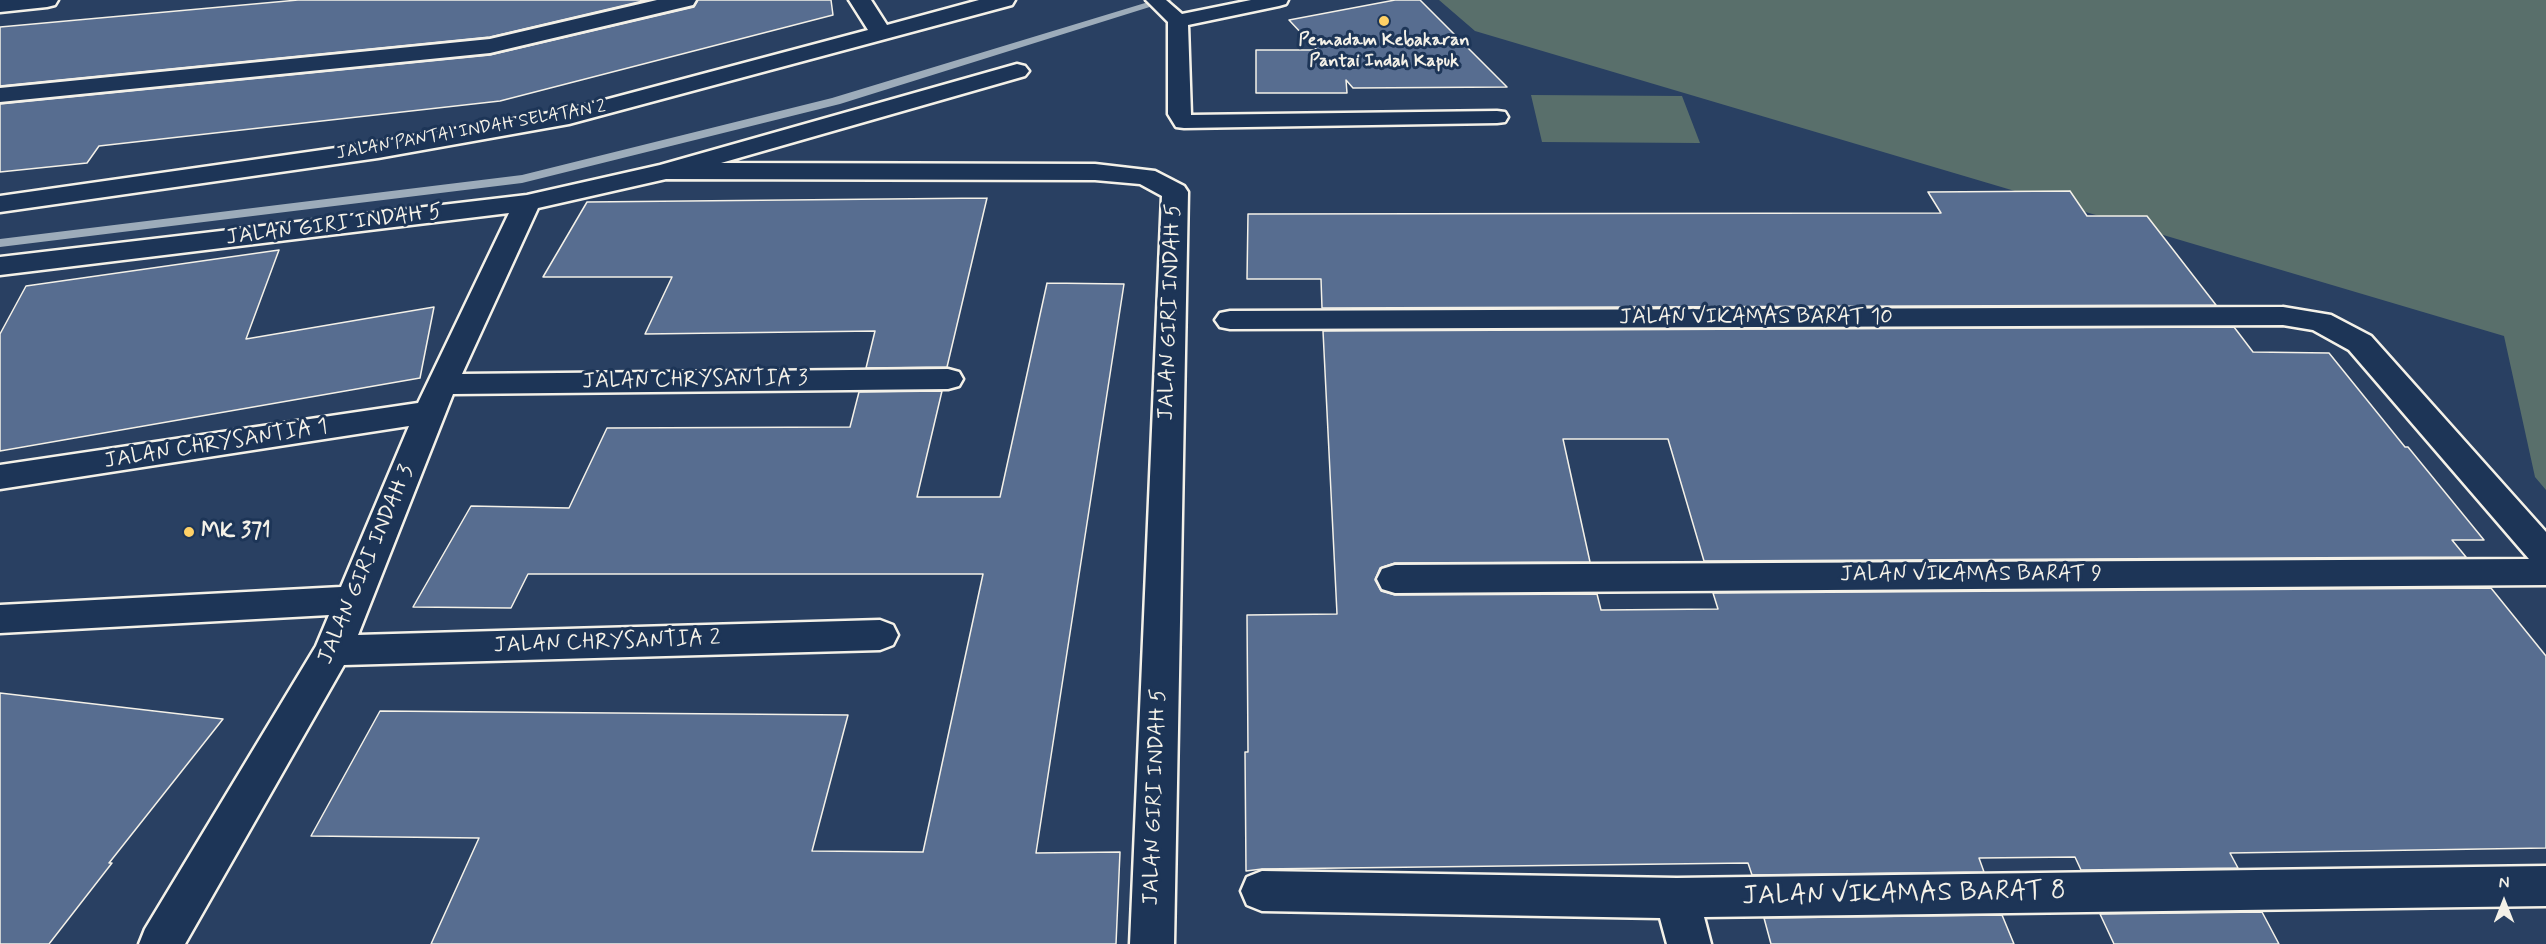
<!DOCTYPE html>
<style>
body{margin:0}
#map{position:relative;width:2546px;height:944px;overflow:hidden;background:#294062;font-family:Mynerve,sans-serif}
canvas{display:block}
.north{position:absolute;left:2474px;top:872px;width:60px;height:60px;-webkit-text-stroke:4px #1d3557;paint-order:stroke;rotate:0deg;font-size:16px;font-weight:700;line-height:24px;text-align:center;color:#f4f1e8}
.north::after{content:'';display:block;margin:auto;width:21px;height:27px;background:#f4f1e8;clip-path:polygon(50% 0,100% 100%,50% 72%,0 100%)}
</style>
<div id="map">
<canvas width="2546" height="944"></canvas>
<div class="north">N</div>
</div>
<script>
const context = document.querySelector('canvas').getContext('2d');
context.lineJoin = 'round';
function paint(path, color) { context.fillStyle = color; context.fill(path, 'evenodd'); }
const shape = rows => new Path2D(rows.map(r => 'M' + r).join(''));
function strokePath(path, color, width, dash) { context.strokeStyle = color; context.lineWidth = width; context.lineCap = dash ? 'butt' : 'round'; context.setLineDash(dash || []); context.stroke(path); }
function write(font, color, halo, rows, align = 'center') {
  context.font = font + ' Mynerve,sans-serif'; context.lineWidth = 6; context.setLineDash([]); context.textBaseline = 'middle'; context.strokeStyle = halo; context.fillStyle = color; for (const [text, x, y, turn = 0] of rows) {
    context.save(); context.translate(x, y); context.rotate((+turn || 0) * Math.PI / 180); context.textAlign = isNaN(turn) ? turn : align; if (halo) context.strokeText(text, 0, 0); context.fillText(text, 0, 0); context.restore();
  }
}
paint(shape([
 [1439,0,2546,0,2546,490,2535,477,2504,336,1475,31],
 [1531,95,1682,96,1700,143,1542,142]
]), '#596f6b');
paint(shape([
 [1155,0,1172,0,840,104,522,183,0,247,0,239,522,175,832,98,1155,0]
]), '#9dacba');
const building = shape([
 [298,0,647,0,490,37,0,86,0,27,298,0],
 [698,0,831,0,833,15,500,101,99,146,87,163,0,172,0,104,490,55,694,7,698,0],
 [1395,0,1420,0,1507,87,1353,88,1346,80,1347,93,1256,93,1256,50,1317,50,1289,20,1395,0],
 [2070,191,2087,216,2147,216,2216,305,1322,308,1321,279,1247,279,1248,214,1941,213,1928,192,2070,191],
 [987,198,947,367,866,368,875,331,645,334,672,277,543,277,587,202,987,198],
 [279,250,246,339,434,307,420,378,0,451,0,334,26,286,279,250],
 [1047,283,1124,284,1036,853,1120,852,1116,944,431,944,479,838,311,836,380,711,848,715,812,851,923,852,983,574,528,574,511,608,413,607,471,506,569,508,607,428,850,427,859,392,942,391,917,497,1000,497,1047,283],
 [2234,327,2253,352,2329,353,2405,447,2408,447,2484,540,2452,540,2466,557,1704,561,1668,439,1563,439,1590,562,1395,563,1380,568,1375,580,1381,591,1395,595,1597,594,1601,610,1718,609,1713,593,2491,588,2546,656,2546,848,2230,853,2238,868,2081,870,2075,857,1979,858,1984,872,1752,875,1748,863,1262,869,1246,871,1245,752,1248,752,1247,615,1337,614,1323,331,2234,327],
 [0,693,223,719,109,863,112,863,49,944,0,944,0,693],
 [2262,912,2279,944,2114,944,2100,914,2262,912],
 [2002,915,2014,944,1771,944,1764,918,2002,915]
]);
paint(building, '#576d90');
strokePath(building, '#f4f1e8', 1.5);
const lane = shape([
 [1146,0,1166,0,1182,14,1251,0,1288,0,1286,4,1279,6,1188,25,1191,115,1497,111,1505,112,1508,117,1505,122,1497,123,1184,128,1176,127,1168,114,1168,22,1146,0]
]);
const street = shape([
 [0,0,58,0,55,5,47,7,0,12,0,0],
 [657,0,696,0,693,5,490,53,0,102,0,88,490,39,657,0],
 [849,0,871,0,887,25,979,0,1015,0,1012,5,569,124,378,158,0,212,0,196,378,142,567,110,868,30,849,0],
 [1017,64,1025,66,1029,71,1025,76,721,163,1095,164,1155,171,1184,186,1188,192,1174,944,1130,944,1162,196,1140,184,1095,180,666,179,538,208,462,374,948,369,959,372,963,379,959,386,948,389,453,394,358,635,880,620,893,625,898,635,893,645,880,650,344,665,185,944,139,944,145,929,316,646,329,615,0,633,0,605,341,587,409,426,0,489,0,465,418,403,509,213,0,275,0,257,527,195,660,165,1017,64],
 [2283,307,2331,315,2371,336,2546,532,2546,585,1395,593,1382,589,1377,579,1382,569,1395,565,2529,559,2349,350,2313,330,2283,325,1230,329,1220,327,1215,320,1220,313,1230,311,2283,307],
 [2546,866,2546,906,1704,917,1711,944,1667,944,1660,918,1262,911,1247,905,1241,891,1247,877,1262,871,1677,878,2546,866]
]);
strokePath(lane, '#f4f1e8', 5);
strokePath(street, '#f4f1e8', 5);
paint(lane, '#1d3557');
paint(street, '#1d3557');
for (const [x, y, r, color] of [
 [1384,21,6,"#ffd166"],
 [189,532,6,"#ffd166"]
]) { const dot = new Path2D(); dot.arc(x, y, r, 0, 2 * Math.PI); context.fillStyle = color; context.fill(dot); strokePath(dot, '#1d3557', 2); }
write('bold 18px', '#f4f1e8', '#1d3557', [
 ["Pemadam Kebakaran",1384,41],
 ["Pantai Indah Kapuk",1384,62]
]);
write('18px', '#f4f1e8', '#1d3557', [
 ["JALAN PANTAI INDAH SELATAN 2",471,131,-10]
]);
write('22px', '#f4f1e8', '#1d3557', [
 ["JALAN GIRI INDAH 5",334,226,-7],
 ["JALAN GIRI INDAH 5",1171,312,-88],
 ["JALAN VIKAMAS BARAT 10",1756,318],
 ["JALAN CHRYSANTIA 3",695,381,-1],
 ["JALAN CHRYSANTIA 1",216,445,-9],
 ["JALAN GIRI INDAH 3",367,565,-67],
 ["JALAN VIKAMAS BARAT 9",1971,575],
 ["JALAN CHRYSANTIA 2",607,643,-2],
 ["JALAN GIRI INDAH 5",1156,797,-88]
]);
write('bold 22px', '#f4f1e8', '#1d3557', [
 ["MK 371",201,532]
], 'left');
write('27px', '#f4f1e8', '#1d3557', [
 ["JALAN VIKAMAS BARAT 8",1904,895,-1]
]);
</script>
